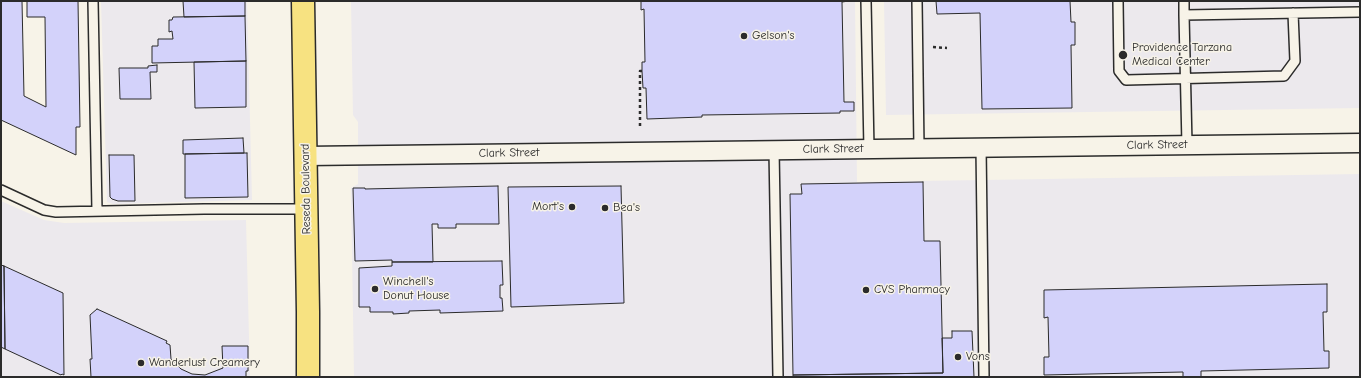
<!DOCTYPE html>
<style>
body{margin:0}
#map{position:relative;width:1361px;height:378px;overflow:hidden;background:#f7f3e8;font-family:"Comic Neue",sans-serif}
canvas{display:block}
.frame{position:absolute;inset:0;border:2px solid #2b2b2b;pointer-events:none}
</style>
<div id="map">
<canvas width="1361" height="378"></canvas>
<div class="frame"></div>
</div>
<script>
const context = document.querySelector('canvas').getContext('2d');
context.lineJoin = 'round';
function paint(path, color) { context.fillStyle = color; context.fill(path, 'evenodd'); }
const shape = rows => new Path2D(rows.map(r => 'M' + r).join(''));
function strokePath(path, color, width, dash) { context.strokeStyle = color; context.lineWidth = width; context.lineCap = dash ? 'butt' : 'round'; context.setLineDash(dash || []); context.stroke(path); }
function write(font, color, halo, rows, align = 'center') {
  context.font = font + ' "Comic Neue",sans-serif'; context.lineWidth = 3; context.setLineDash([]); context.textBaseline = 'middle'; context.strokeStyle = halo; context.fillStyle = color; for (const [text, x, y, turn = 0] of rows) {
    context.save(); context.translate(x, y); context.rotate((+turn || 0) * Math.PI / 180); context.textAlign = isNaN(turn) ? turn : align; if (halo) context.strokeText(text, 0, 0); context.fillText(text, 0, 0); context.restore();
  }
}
paint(shape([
 [101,1,247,1,252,200,113,204,107,202],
 [351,1,855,1,857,182,1360,174,1360,377,354,377,351,188,358,184,358,122,353,115],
 [884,1,1360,1,1360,108,886,115],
 [1,201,44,220,64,223,246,220,250,377,1,377]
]), '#ece9ed');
const building = shape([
 [1,1,22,1,24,96,46,107,45,17,27,17,27,1,78,1,80,127,76,127,76,155,1,120,1,1],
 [183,1,245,1,245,16,184,17,183,1],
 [641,1,849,1,842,2,844,102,854,102,854,111,840,111,840,113,702,115,702,117,647,119,646,88,643,88,642,71,642,62,645,62,644,9,641,10,641,1],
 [936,1,1070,1,1071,22,1075,22,1075,45,1071,45,1072,108,982,109,980,13,937,14,936,1],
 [245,16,246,61,152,63,152,46,158,46,158,39,173,39,172,31,169,32,169,20,172,20,173,17,245,16],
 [246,61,246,107,195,108,194,62,246,61],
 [157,65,157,72,150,72,151,99,120,99,119,68,148,68,148,66,157,65],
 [243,138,244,153,183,154,183,140,243,138],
 [247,153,248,197,185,198,185,154,247,153],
 [109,155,134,155,135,201,118,201,112,199,110,197,109,155],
 [923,182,924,241,940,241,943,373,793,375,790,194,802,194,801,184,923,182],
 [498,186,499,224,456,224,456,228,438,228,438,224,432,224,433,262,392,262,392,260,355,261,353,188,365,188,365,189,498,186],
 [621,186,624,303,511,307,508,187,621,186],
 [502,261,503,285,500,285,500,298,502,298,503,311,440,313,440,310,409,311,409,313,393,314,393,312,370,312,370,307,359,307,359,268,392,266,392,262,502,261],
 [1,265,4,266,5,349,1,347,1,265],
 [4,266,63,293,64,375,62,374,61,375,5,349,4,266],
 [1327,284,1327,312,1323,312,1324,351,1329,351,1329,368,1201,371,1201,377,1183,377,1183,372,1044,375,1044,357,1049,357,1048,317,1044,318,1044,290,1327,284],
 [97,309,167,341,166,343,170,345,171,359,181,369,192,374,205,375,223,368,222,346,248,346,248,371,246,371,246,377,91,377,90,359,92,359,90,315,97,309],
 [952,331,972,331,974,377,793,377,793,375,943,373,942,338,952,338,952,331]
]);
paint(building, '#d3d2fa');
strokePath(building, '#2b2b2b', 1);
const lane = shape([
 [93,1,97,211],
 [866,1,869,149],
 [917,1,919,148],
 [1118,1,1119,71,1126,80,1284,76,1295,61,1293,13],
 [1184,1,1184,15,1360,12],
 [1184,15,1187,145],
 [981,147,984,377],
 [774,150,778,377],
 [1,190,44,210,56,212,204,209,306,209]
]);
const street = shape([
 [306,156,1360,143]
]);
const primary = shape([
 [303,1,308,312,308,377]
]);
strokePath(lane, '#2b2b2b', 12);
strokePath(street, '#2b2b2b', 21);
strokePath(primary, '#2b2b2b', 25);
strokePath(shape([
 [933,47,947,48],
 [640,126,640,71,642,71]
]), '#2b2b2b', 2.5, [3, 3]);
strokePath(lane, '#f7f3e8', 9);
strokePath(street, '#f7f3e8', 18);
strokePath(primary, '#f7e281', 22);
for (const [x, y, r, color] of [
 [744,36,4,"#2b2b2b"],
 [1123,55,5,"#2b2b2b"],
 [572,207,4,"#2b2b2b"],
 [605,208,4,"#2b2b2b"],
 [375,289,4,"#2b2b2b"],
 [866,290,4,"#2b2b2b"],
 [958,357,4,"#2b2b2b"],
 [141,363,4,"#2b2b2b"]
]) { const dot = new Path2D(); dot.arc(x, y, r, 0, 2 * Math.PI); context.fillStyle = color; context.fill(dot); strokePath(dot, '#f7f3e8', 1.5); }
write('12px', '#2b2b2b', '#f7f3e8', [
 ["Gelson's",752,36],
 ["Providence Tarzana",1132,48],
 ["Medical Center",1132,62],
 ["Mort's",564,207,"right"],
 ["Bea's",613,208],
 ["Winchell's",383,282],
 ["Donut House",383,296],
 ["CVS Pharmacy",874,290],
 ["Vons",966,357],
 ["Wanderlust Creamery",149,363]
], 'left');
write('12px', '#2b2b2b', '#f7f3e8', [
 ["Clark Street",1157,145,-1],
 ["Clark Street",833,149,-1],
 ["Clark Street",509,153,-1],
 ["Reseda Boulevard",306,189,-91]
]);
</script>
